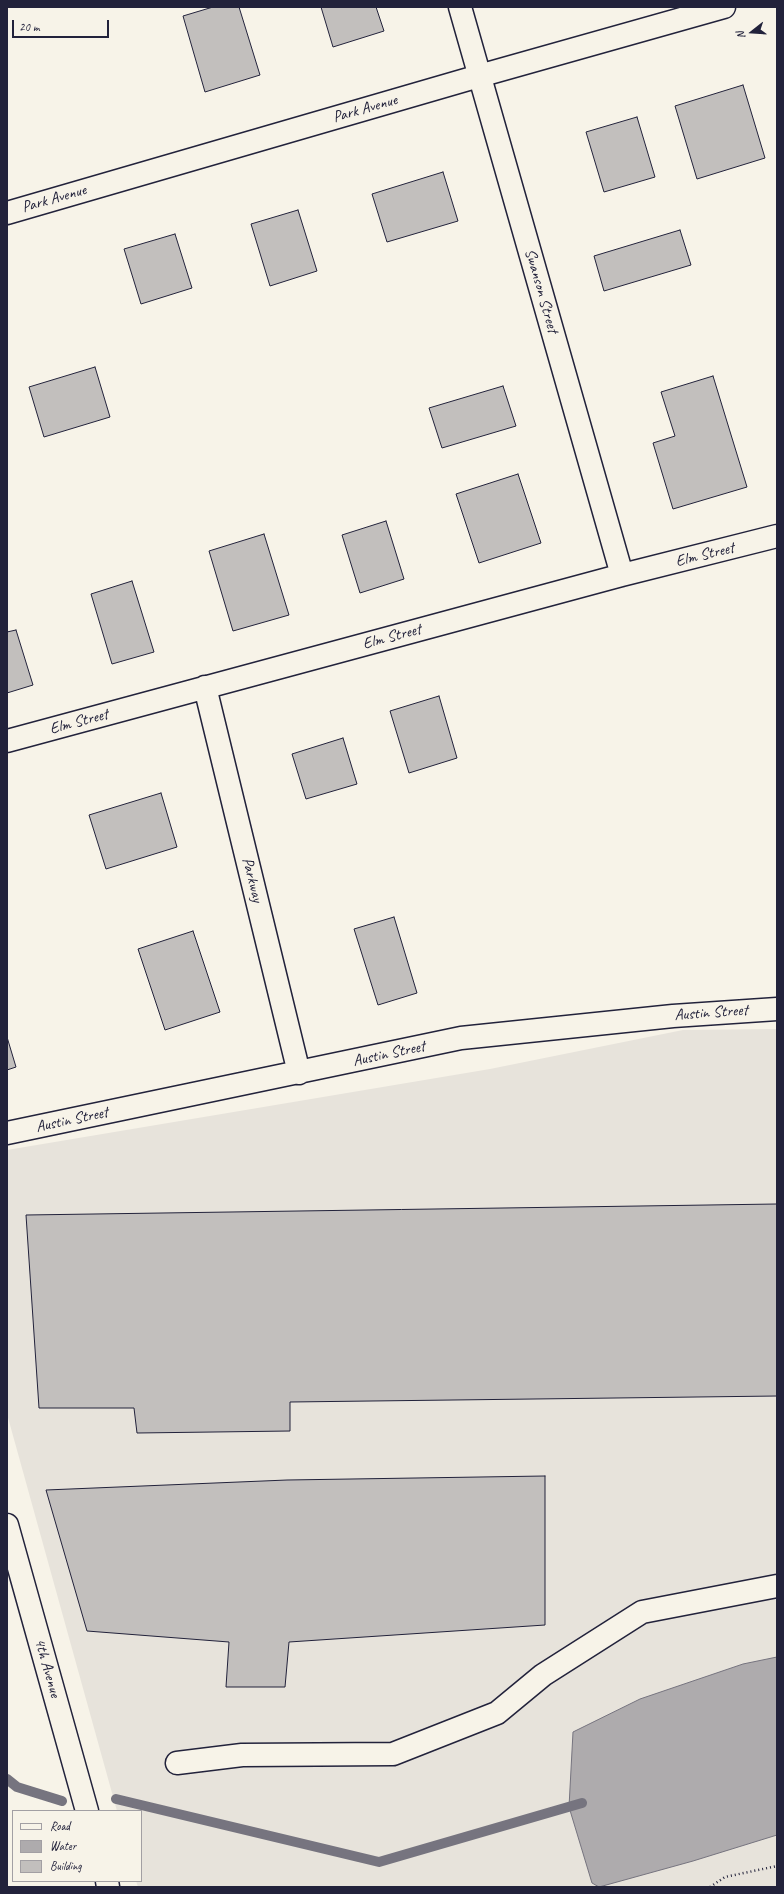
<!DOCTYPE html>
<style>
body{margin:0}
#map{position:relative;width:784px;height:1894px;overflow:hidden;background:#f7f3e8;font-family:Caveat,sans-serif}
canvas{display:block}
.frame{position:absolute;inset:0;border:8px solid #22223b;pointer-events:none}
.legend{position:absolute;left:12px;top:1810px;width:130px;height:72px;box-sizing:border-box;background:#f7f3e8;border:1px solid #a29fa3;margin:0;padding:5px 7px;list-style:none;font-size:12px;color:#22223b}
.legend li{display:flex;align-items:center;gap:8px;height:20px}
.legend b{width:20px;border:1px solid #a29fa3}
.north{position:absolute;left:732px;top:12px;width:40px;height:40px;-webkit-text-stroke:3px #f7f3e8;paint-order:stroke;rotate:253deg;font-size:11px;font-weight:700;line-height:16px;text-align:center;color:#22223b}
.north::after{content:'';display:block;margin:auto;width:14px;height:18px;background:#22223b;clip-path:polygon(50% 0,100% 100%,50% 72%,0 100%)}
.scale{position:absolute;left:12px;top:20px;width:97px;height:18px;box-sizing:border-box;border:2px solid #22223b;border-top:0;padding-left:5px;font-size:12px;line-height:14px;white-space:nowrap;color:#22223b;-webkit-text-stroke:3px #f7f3e8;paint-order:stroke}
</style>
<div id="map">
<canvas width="784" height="1894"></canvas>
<div class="frame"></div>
<ul class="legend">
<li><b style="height:5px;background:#f7f3e8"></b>Road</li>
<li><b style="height:11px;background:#aeabad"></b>Water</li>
<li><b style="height:11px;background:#c2bfbd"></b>Building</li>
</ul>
<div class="north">N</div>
<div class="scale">20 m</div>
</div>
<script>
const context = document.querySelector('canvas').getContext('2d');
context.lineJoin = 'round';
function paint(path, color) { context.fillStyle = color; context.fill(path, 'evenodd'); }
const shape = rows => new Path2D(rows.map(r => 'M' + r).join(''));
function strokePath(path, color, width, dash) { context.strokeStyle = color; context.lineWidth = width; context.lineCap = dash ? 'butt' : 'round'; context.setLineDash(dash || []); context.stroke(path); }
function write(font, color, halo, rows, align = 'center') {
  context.font = font + ' Caveat,sans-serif'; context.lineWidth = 3; context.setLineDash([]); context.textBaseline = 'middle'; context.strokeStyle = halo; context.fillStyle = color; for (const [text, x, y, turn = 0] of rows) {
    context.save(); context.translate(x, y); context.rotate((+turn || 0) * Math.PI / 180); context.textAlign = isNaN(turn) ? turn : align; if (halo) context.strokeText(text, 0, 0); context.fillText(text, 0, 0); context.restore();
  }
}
paint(shape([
 [777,1029,777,1887,138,1887,136,1881,141,1881,141,1811,117,1811,7,1414,7,1150,490,1069,683,1030]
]), '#e7e3db');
const water = shape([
 [777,1657,777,1835,693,1861,599,1887,592,1883,569,1807,573,1732,640,1699,743,1664,777,1657]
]);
paint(water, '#aeabad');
strokePath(water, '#76747f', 1);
strokePath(shape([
 [7,1779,17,1787,62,1801],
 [116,1799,379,1862,582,1803]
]), '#76747f', 10);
const building = shape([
 [213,7,239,7,260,75,205,92,183,16,213,7],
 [321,7,376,7,384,31,333,47,321,7],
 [743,85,765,158,697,179,675,106,743,85],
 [637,117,655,177,604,192,586,132,637,117],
 [443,172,458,221,387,242,372,194,443,172],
 [298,210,317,271,270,286,251,224,298,210],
 [680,230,691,265,604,291,594,256,680,230],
 [175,234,192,288,141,304,124,249,175,234],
 [95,367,110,417,44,437,29,387,95,367],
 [713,376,747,487,673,509,653,443,675,436,661,392,713,376],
 [503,386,516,426,442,448,429,408,503,386],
 [518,474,541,543,479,563,456,494,518,474],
 [386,521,404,579,360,593,342,535,386,521],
 [264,534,289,615,233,631,209,551,264,534],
 [132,581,154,652,112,664,91,594,132,581],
 [16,630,33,685,7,693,7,632,16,630],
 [439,696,457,758,409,773,390,711,439,696],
 [343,738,357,784,306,799,292,754,343,738],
 [161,793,177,847,106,869,89,815,161,793],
 [394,917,417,993,378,1005,354,929,394,917],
 [193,931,220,1012,165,1030,138,949,193,931],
 [7,1037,16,1067,7,1070,7,1037],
 [777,1204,777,1396,290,1402,290,1431,137,1433,134,1408,39,1408,26,1215,777,1204],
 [545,1476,545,1625,289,1642,285,1687,226,1687,229,1642,87,1631,46,1490,287,1480,545,1476]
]);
paint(building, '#c2bfbd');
strokePath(building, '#22223b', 1);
const minor = shape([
 [460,7,622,575],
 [7,213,479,76,724,7],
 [205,687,299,1073],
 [7,741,622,575,777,536],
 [7,1133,461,1038,673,1016,777,1009],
 [7,1525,87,1811],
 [177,1763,242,1755,393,1754,497,1713,543,1675,642,1612,777,1586],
 [107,1881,108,1887]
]);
strokePath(minor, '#22223b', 25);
strokePath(shape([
 [710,1887,725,1877,777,1866]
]), '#22223b', 2.5, [1, 3]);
strokePath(minor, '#f7f3e8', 22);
write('16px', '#22223b', '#f7f3e8', [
 ["Park Avenue",365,109,-16],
 ["Park Avenue",54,199,-16],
 ["Swanson Street",541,291,74],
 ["Elm Street",705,555,-14],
 ["Elm Street",392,637,-15],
 ["Elm Street",79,722,-15],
 ["Parkway",252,880,76],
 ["Austin Street",711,1013,-4],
 ["Austin Street",389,1054,-12],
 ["Austin Street",72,1120,-12],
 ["4th Avenue",47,1668,74]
]);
</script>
